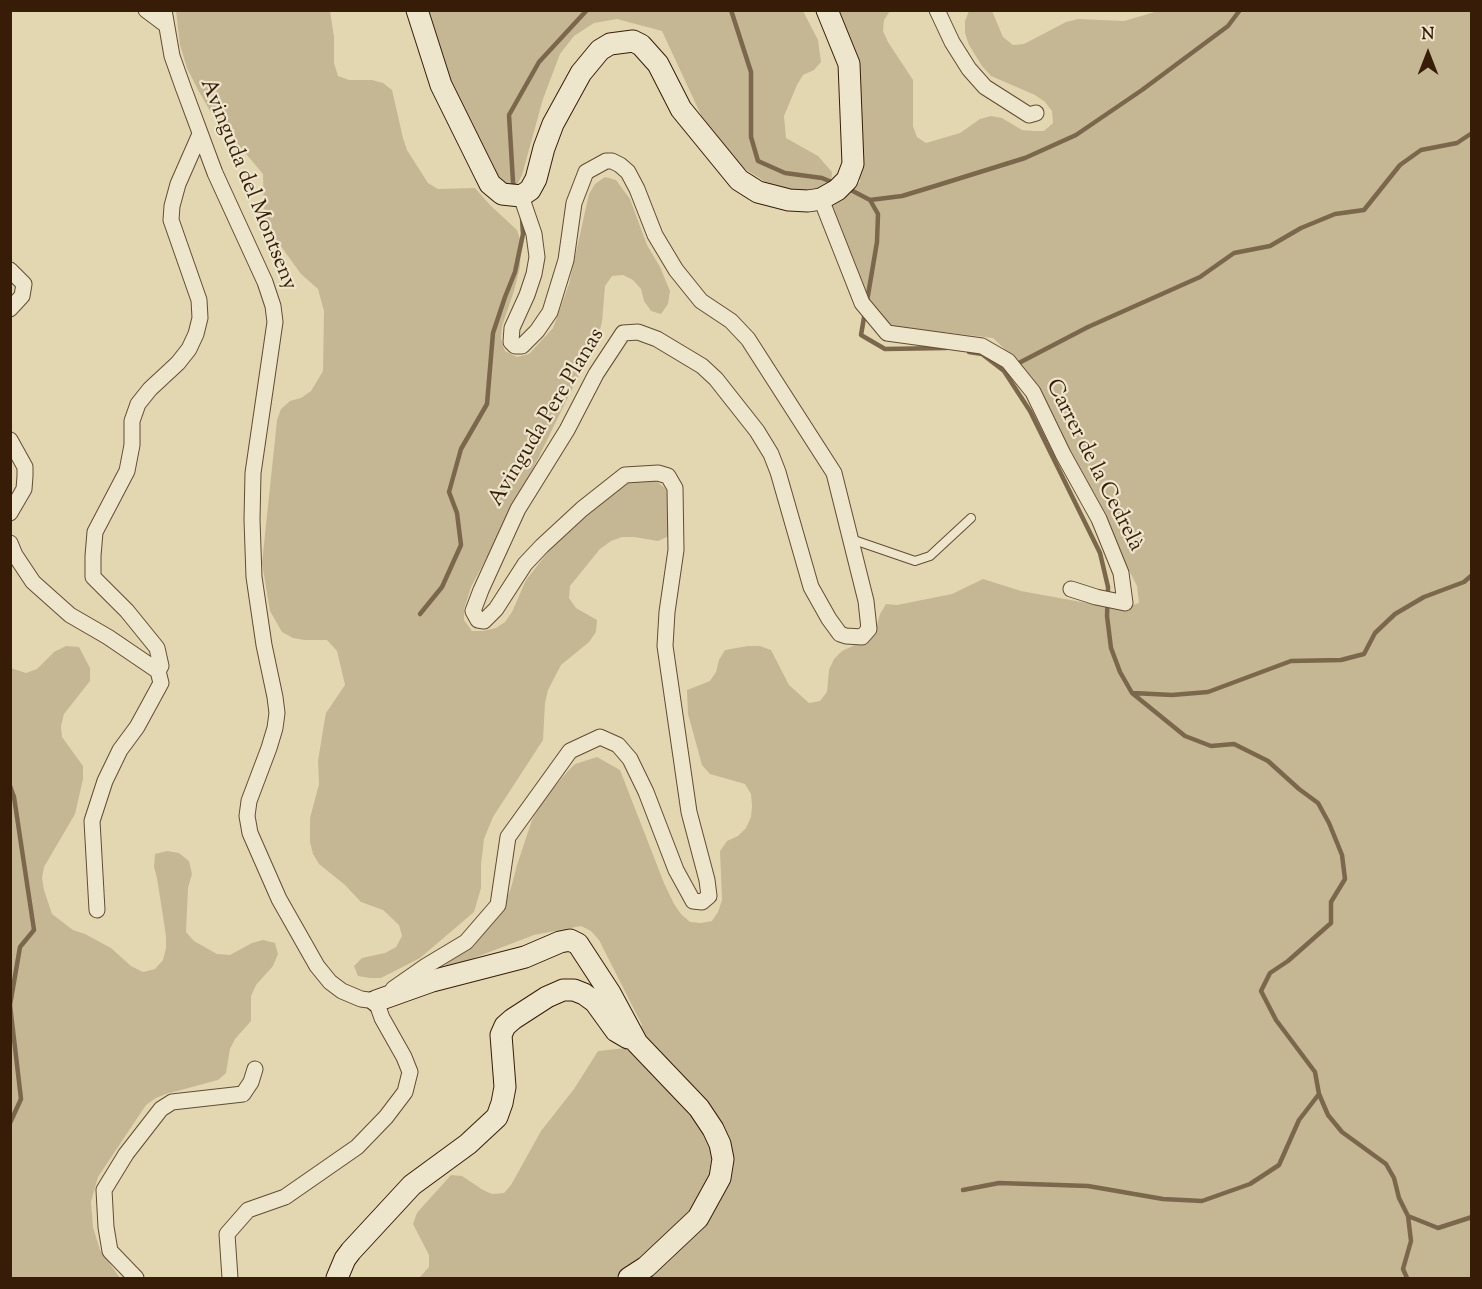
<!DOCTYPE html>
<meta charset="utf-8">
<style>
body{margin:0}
#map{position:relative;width:1482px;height:1289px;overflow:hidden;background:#e3d7b1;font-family:"Sorts Mill Goudy",serif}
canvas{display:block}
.frame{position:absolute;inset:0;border:12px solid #371d08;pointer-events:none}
.north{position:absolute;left:1398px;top:24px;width:60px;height:60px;-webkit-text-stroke:4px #ede5cc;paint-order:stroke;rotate:0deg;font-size:16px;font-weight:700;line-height:24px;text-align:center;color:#371d08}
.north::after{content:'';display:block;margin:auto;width:21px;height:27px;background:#371d08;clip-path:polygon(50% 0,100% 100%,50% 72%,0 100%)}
</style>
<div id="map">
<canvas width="1482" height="1289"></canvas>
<div class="frame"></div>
<div class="north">N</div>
</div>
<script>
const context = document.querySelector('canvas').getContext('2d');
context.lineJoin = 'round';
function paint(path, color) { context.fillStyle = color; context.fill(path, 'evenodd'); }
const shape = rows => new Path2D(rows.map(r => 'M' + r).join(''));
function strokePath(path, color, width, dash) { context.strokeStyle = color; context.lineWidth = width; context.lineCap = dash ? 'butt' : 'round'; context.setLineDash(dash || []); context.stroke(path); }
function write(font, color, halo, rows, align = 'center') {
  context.font = font + ' "Sorts Mill Goudy",serif'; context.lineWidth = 4.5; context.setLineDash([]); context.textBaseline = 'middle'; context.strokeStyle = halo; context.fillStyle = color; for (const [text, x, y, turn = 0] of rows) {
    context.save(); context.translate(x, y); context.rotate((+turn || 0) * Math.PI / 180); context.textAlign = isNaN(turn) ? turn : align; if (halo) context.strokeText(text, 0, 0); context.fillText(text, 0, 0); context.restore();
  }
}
paint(shape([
 [176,11,330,11,334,37,334,63,338,76,349,80,372,80,383,83,392,90,403,138,407,150,428,183,438,189,475,188,490,205,517,230,521,242,520,267,514,291,502,326,501,339,505,351,517,357,529,354,553,328,569,284,589,194,595,184,605,177,616,180,630,199,647,245,660,267,670,291,668,304,661,314,651,311,644,301,641,289,633,280,623,275,612,276,605,286,602,322,596,345,579,375,521,493,471,587,464,609,464,620,472,631,483,631,496,628,505,622,512,612,526,580,556,542,593,509,630,481,656,481,665,488,670,499,669,536,658,541,634,537,622,537,611,541,600,549,570,586,569,598,576,608,597,620,596,632,589,642,561,665,548,690,545,703,543,740,493,817,484,839,481,865,481,888,474,912,420,958,381,978,370,978,358,976,354,966,362,958,385,953,396,947,402,936,399,925,383,910,361,902,345,885,319,864,313,854,310,842,310,818,319,784,318,761,324,724,326,713,345,685,337,651,327,640,304,640,293,638,282,632,270,611,262,563,277,420,281,409,290,401,301,398,311,391,323,371,324,311,318,289,301,274,267,227,264,216,263,174,210,111,198,90,187,68,180,45],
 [428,11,803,11,818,40,821,62,814,70,803,75,797,85,784,116,786,138,818,156,832,172,831,185,823,193,778,190,737,164,701,115,662,31,617,19,594,23,574,36,560,54,543,99,522,175,517,185,496,185,450,85],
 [836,11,890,11,884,20,883,31,888,42,913,80,913,126,917,137,926,143,960,133,980,119,991,116,1002,118,1022,130,1033,131,1044,131,1053,123,1052,111,1045,102,1035,95,991,76,982,66,969,45,965,33,965,21,969,11,992,11,1003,37,1013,45,1024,44,1066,22,1078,19,1124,21,1158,11,1471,11,1471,1278,419,1278,429,1267,429,1255,413,1224,417,1213,424,1205,451,1175,462,1176,483,1190,492,1194,504,1193,511,1185,541,1131,574,1089,598,1051,626,1048,642,1025,599,940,591,931,581,926,534,935,466,961,443,967,452,959,473,947,502,909,511,888,517,865,532,820,544,799,567,772,575,764,597,757,620,770,664,883,674,904,681,914,690,922,701,923,712,921,718,912,722,900,720,851,727,841,738,836,746,828,751,817,752,806,751,794,745,784,710,774,702,765,688,714,687,690,710,681,716,672,719,660,725,650,748,646,760,646,771,650,789,685,809,703,820,701,827,692,829,670,834,659,842,651,874,636,880,614,886,604,897,605,952,594,983,579,1021,591,1120,609,1139,603,1137,586,1085,484,1013,357,993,338,890,326,867,302,829,209,860,182,859,125],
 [66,646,79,647,90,668,90,681,64,714,61,726,62,737,83,766,83,779,75,814,44,867,42,878,44,890,52,914,73,930,85,934,111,948,131,966,143,972,155,969,163,960,166,948,166,936,157,878,154,867,155,854,167,851,179,853,189,861,192,874,188,888,186,932,194,941,217,954,230,955,252,943,263,940,275,943,278,954,273,966,256,985,251,996,251,1021,235,1039,230,1049,226,1073,218,1080,166,1094,156,1098,146,1105,98,1177,91,1202,93,1227,100,1250,120,1278,11,1278,11,668,26,673,37,669,54,652]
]), '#c6b794');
strokePath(shape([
 [731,10,751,72,751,137,758,161,785,173,822,178,834,183],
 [847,188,870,200,878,214,877,242,867,301],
 [515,189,513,182,509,115,539,62,587,10],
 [870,200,902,196,935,186,1025,158,1076,135,1142,90,1228,26,1240,10],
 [865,312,861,335,885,349,946,348],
 [969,352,982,354,1004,371,1030,411,1100,553,1108,587,1107,616,1111,648,1120,672,1132,693,1185,736,1211,746,1234,744,1268,761,1299,789,1318,803,1329,823,1342,855,1345,879,1331,902,1331,923,1288,961,1270,973,1261,991,1276,1020,1315,1072,1319,1094,1328,1115,1342,1132,1386,1164,1394,1178,1399,1198,1408,1216,1411,1241,1403,1269,1407,1278],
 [1015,365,1088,327,1200,277,1234,253,1270,246,1301,228,1335,214,1364,210,1400,165,1421,150,1457,143,1472,133],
 [420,614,442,587,461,545,457,513,449,492,461,449,487,404,493,333,505,297,515,272,523,234,522,218],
 [1133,693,1172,695,1208,692,1291,661,1341,660,1364,654,1375,633,1395,614,1424,597,1464,582,1472,575],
 [10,786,14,797,34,930,20,947,10,1005],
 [10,1005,21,1099,10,1123],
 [963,1190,999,1183,1088,1186,1163,1199,1202,1201,1250,1184,1279,1165,1299,1120,1319,1094],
 [1408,1216,1438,1228,1472,1217]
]), '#7b674b', 4.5);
const lane = shape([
 [851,539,915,561,930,556,971,518]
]);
const street = shape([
 [146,10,166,25],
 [164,10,172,56,183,87,215,173,265,282,273,306,275,322,253,473,252,520,254,577,264,645,275,697,277,713,275,728,269,748,249,801,247,816,250,833,279,899,317,966,330,982,342,991,361,999,376,1001],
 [937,10,952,42,969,69,985,87,1029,115,1036,113],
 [821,199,862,303,887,333,982,346,1008,361,1033,392,1063,454,1099,519,1121,573,1125,603,1096,597,1071,589],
 [10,270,24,284,22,296,10,309],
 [10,440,25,467,25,476,24,489,10,513],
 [10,543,15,555,33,582,70,615,108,637,158,671],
 [158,671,161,666,157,648,127,611,93,577,93,556,95,532,127,471,132,445,132,421,138,404,150,389,178,363,189,349,196,334,200,318,199,300,171,220,172,206,178,184,200,134],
 [97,910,92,821,105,781,120,750,137,727,161,683,158,671],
 [393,989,426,966,466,942,498,905,508,837,570,751,600,737,618,745,630,759,646,792,676,870,693,901,702,902,709,896,707,880,689,812,665,646,667,612,676,550,675,488,668,476,658,473,625,475,582,509,542,546,525,564,496,609,484,621,478,620,473,611,481,590,518,509,567,430,596,374,623,333,638,332,657,339,702,366,716,379,757,431,771,454,778,472,811,587,829,619,840,634,846,636,862,637,869,629,866,601,834,473,748,339,731,321,701,301,676,270,655,235,637,189,628,172,620,165,612,161,606,161,586,172,574,203,566,260,550,312,537,331,522,346,515,346,511,342,512,328,527,295,534,274,537,257,534,234,521,196],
 [136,1278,110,1251,106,1227,104,1190,126,1154,161,1109,172,1102,243,1094,251,1082,255,1069],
 [230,1278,227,1234,248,1210,285,1197,357,1147,386,1117,405,1092,410,1072,404,1057,382,1018,376,1001]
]);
const secondary = shape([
 [417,10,441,85,484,172,490,184,502,194,521,196,530,190,536,179,544,148,553,124,581,73,600,50,610,44,633,41,641,45,658,64,681,109,739,180,758,192,789,200,808,201,821,199,837,190,847,180,853,164,849,64,827,10],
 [376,1001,432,981,525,957,560,942,570,940,578,944,610,993,637,1043,699,1108,713,1129,720,1144,723,1159,720,1178,698,1218,646,1267,629,1278],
 [337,1278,345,1259,351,1251,412,1185,468,1144,497,1117,502,1103,505,1087,501,1035,505,1026,513,1019,547,997,563,990,574,990,584,994,595,1002,616,1031,628,1038]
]);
strokePath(lane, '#624c32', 10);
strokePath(street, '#624c32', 17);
strokePath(secondary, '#371d08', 23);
strokePath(lane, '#ede5cc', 8);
strokePath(street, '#ede5cc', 15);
strokePath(secondary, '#ede5cc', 21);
write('22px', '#371d08', '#ede5cc', [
 ["Avinguda del Montseny",247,185,68],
 ["Avinguda Pere Planas",548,418,-59],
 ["Carrer de la Cedrelà",1093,466,63]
]);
</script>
